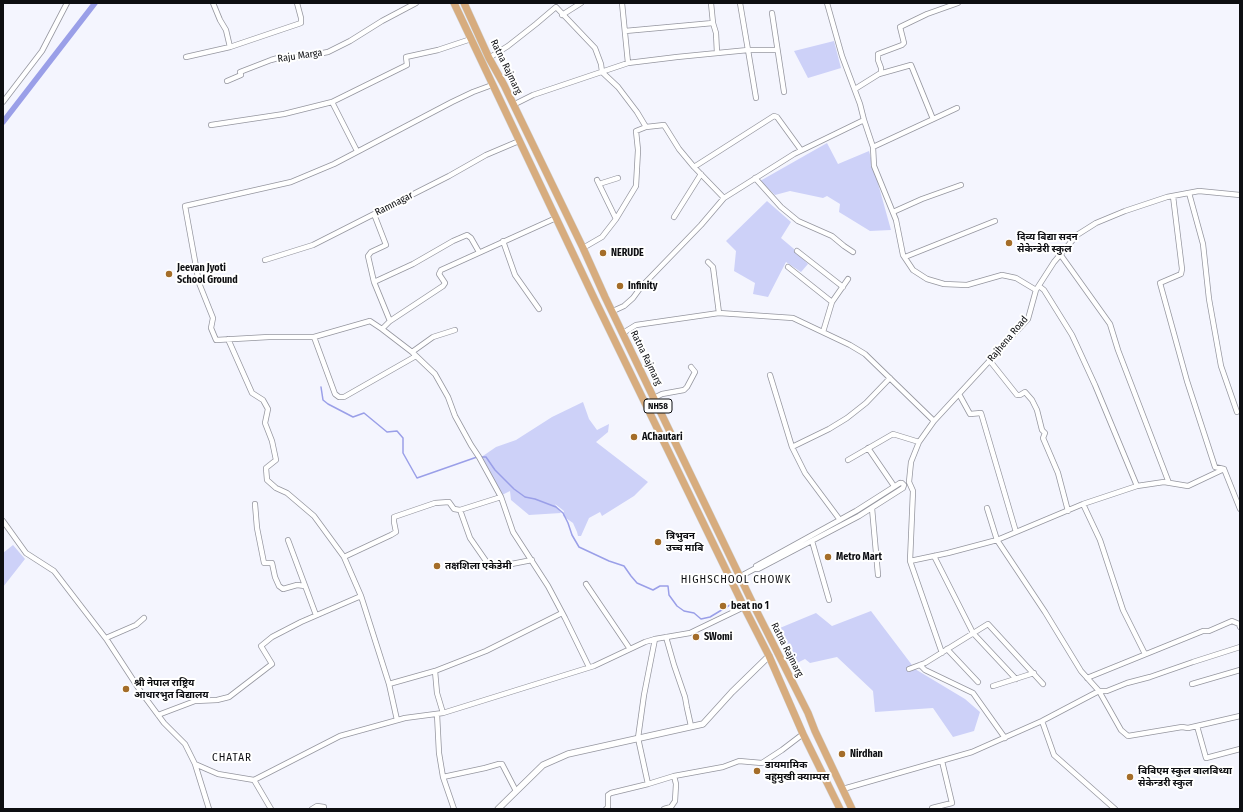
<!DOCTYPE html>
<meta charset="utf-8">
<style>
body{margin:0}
#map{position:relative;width:1243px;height:812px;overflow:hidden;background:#f4f5fe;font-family:"Fira Sans Condensed",sans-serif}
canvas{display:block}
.frame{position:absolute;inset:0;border:4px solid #0d0e11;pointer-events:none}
</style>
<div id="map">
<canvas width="1243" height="812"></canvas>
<div class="frame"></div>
</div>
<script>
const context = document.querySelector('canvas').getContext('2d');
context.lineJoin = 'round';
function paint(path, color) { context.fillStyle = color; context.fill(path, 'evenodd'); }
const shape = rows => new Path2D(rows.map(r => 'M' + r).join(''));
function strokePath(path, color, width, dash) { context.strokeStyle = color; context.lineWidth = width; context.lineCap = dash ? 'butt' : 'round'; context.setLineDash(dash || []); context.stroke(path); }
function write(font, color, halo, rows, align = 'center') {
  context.font = font + ' "Fira Sans Condensed","Noto Sans Devanagari",sans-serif'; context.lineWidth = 4; context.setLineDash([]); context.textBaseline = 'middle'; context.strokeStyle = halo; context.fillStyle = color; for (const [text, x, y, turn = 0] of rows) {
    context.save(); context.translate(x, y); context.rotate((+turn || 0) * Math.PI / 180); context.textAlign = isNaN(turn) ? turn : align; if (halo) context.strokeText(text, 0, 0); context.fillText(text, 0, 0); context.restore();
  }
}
paint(shape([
 [834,41,841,68,808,78,794,51],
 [827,143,838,164,869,151,891,230,870,231,839,212,840,204,827,196,823,198,790,191,775,195,760,181],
 [767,201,791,222,781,238,794,249,808,264,801,272,786,262,768,297,753,294,755,283,734,271,736,251,726,241],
 [583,402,589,419,597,430,609,424,608,432,596,442,648,482,634,496,602,516,600,512,589,518,581,536,578,536,577,532,573,523,563,516,564,511,555,504,561,513,529,515,511,500,510,491,502,495,480,458,496,447,516,440,552,417],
 [13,545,25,559,3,587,3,553],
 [871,611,915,669,965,699,980,712,974,731,953,737,933,708,875,712,873,691,837,657,810,663,805,659,791,666,775,630,816,613,832,626]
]), '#cdd1f8');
strokePath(shape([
 [321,387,323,400,328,404,353,417,364,413,387,432,397,431,403,438,403,453,417,478,477,457],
 [481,457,486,457,495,470,514,489,525,497,535,499,556,507,563,513,568,523,572,535,579,547,609,561,624,566,631,576,637,583,653,590,660,586,668,586,669,595,677,606,684,611,694,613,701,619,710,617,730,605]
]), '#9a9fe8', 1.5);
strokePath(shape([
 [3,122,95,3]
]), '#9a9fe8', 5.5);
const minor = shape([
 [622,3,628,63],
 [711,3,713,23,716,33,717,53],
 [740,3,748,50,777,50],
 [827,3,842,56,860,104,864,120,873,147,874,166,896,220,903,255,913,270,927,279,944,284,967,285,1002,275,1016,278,1036,290],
 [772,13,784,92],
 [562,15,581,3],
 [625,31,713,23],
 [230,47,301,23,301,18,297,3],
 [186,57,230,47,226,30,220,20,213,3],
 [489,58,508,46,536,24,556,7,595,48,601,64,602,72,618,87,637,112,646,127,664,125,679,149,694,167,724,198],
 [881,73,881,68,878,60,878,54,902,45,904,43,900,27,927,14,958,3],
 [227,81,241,75,240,72,271,60,278,58,302,57,328,52,350,41,382,21,416,3],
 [855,89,879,74,911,65,933,119],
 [3,102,42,51,67,3],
 [513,105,533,95,628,63,677,57,748,50,756,98],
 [211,125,284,114,332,102],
 [873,147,957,108],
 [357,151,332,102,407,65,406,57,438,50,471,39],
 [694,167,774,116,777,117,801,150],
 [755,178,781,207,798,221,832,236,844,246,853,252],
 [597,180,616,219],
 [599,184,618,178],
 [1189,193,1203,244,1209,299,1221,366,1237,412],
 [1173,196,1182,269,1181,274,1160,283,1187,381,1215,467,1224,469],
 [893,212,922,199,961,185],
 [374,214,386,245,371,252,368,256,374,282,390,321],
 [674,217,701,174],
 [556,218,441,270,439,274,445,283,443,286,390,321,382,329,412,352,435,374,448,397,455,416,471,445,479,457,501,497,513,532,548,586,565,618,589,667],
 [503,241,515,275,539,309],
 [583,248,602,237,616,219,636,186,638,150,636,131,646,127],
 [797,251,843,287],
 [1060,254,1110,324,1118,350,1169,483],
 [905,257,995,221],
 [265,260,313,245,449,176,486,155,519,141],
 [708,262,713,267,719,313],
 [788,267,832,302],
 [374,282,413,264,453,241,467,235,471,238,479,252],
 [1039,286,1044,290,1072,335,1095,385,1137,486],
 [613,311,624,306,633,298,641,287,701,225,724,198,794,154,864,120],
 [382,329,370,321,314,337,269,337,216,340,211,328,213,318,199,283,185,206,291,182,334,164,452,102,473,92,492,85],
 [823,332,832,302,848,279],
 [623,333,636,325,719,313,793,318,850,345,865,354,934,421],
 [314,337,335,394,339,397,344,397,416,356],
 [228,339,252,393,263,400,268,409,265,423,272,441,276,460,266,468,267,480,276,488,287,493,314,516,344,557,361,596],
 [412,352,433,337,455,330],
 [990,361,1017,395,1020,395,1025,392,1032,400,1037,410,1042,430,1045,433,1043,438,1058,473,1068,511],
 [770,375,792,447],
 [959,394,970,414,981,413,1016,532],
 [654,398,662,394,684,390,687,387,695,372,691,367],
 [868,448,894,486],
 [848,460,893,434,919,442],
 [900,483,902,483,904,485,903,488,859,516,758,569,756,568,756,566,758,565,856,511,900,483],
 [255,504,257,528,264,563,272,563,275,577,279,586,283,589,297,585,305,586],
 [1083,504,1100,540,1123,610,1145,654],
 [872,508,878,575],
 [987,508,997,540,1045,612,1081,671,1099,691,1121,730,1128,736,1182,727,1188,728,1240,716],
 [460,510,470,538,486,561,492,566,496,567,532,560],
 [840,520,805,473,792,447,829,429,847,418,866,403,890,378],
 [3,521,26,553,54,571,107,640,141,692,164,723,185,744,195,764,209,809],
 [288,540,316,615],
 [812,541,829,600],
 [934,556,973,633,1016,679],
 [344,557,391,535,396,532,394,522,394,517,435,503,449,502,454,509,460,510,501,497],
 [910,561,948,553,997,540,1083,504,1137,486,1164,482,1188,486,1224,469,1240,509],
 [741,576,756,568],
 [586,584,630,649],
 [666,637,674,665,685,697,687,708,691,726],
 [106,638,136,625,144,618],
 [947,649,978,682],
 [942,653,910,561,913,491,909,482,911,462,919,442,934,421,1028,319,1036,290,1054,262,1077,235,1096,223,1125,211,1167,197,1199,191,1240,195],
 [920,665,925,670,973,693,1005,738],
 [909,669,925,663,988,624,1043,684],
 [435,671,486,651,562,613],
 [1087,678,1203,631,1209,631,1232,621,1239,624,1240,627],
 [389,684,435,671,437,693,443,713],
 [1192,684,1240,670],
 [993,686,1034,673],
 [437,714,439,753,443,777,454,809],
 [158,715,195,701,217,700,229,697,272,664,261,646,272,637,301,622,361,596,389,684,397,720],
 [1042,721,1054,755,1115,809],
 [1197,726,1206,758,1240,749],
 [195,764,218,774,254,780,340,736,405,718,443,713,594,666,645,642,655,639,690,633,744,607],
 [443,777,485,768,499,764,502,764,516,791],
 [254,780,271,809],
 [648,784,638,738,644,695,655,639],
 [843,789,972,752,1042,721,1099,691,1107,691,1127,683,1150,677,1193,662,1240,647],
 [312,809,317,806,324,807],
 [606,809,608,807,608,795,611,793,648,784,674,776,723,767,739,761,762,763,782,750,803,734],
 [664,809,671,807,675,801,676,784,674,776],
 [932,809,932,808,952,803,942,761]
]);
const tertiary = shape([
 [498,809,543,765,568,754,703,724,732,692,769,656]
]);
const trunk = shape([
 [454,3,594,298,744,607,769,656,803,734,840,809],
 [464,3,489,58,504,85,583,248,605,297,755,608,808,713,815,731,852,809]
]);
strokePath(minor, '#95969f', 6);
strokePath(tertiary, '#95969f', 7);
strokePath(trunk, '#d3d4d4', 8);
strokePath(minor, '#fff', 4.5);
strokePath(tertiary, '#fff', 5.5);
strokePath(trunk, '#d7ac7e', 7);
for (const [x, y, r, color] of [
 [1009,243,4,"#a46d29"],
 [603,253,4,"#a46d29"],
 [169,274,4,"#a46d29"],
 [620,286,4,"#a46d29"],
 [634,437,4,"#a46d29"],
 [658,542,4,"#a46d29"],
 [828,557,4,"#a46d29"],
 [437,566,4,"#a46d29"],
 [723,606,4,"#a46d29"],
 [696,637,4,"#a46d29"],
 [126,689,4,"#a46d29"],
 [842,754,4,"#a46d29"],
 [757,771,4,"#a46d29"],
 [1130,777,4,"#a46d29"]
]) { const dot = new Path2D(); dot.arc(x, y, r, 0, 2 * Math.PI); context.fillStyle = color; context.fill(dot); strokePath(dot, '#fff', 1.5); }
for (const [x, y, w] of [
 [658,406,28]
]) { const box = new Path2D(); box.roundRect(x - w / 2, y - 7, w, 14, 3); context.fillStyle = '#fff'; context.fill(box); strokePath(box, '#0d0e11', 1); }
write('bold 9px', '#0d0e11', null, [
 ["NH58",658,406]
]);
write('10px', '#0d0e11', '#fff', [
 ["Raju Marga",300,56,-8],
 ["Ratna Rajmarg",506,67,64],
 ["Ramnagar",394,204,-27],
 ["Rajhena Road",1008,339,-50],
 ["Ratna Rajmarg",646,358,64],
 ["Ratna Rajmarg",787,650,63]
]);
write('bold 10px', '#0d0e11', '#fff', [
 ["दिव्य बिद्या सदन",1017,237],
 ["सेकेन्डेरी स्कुल",1017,249],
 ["NERUDE",611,253],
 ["Jeevan Jyoti",177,268],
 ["School Ground",177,280],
 ["Infinity",628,286],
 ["AChautari",642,437],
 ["त्रिभुवन",666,536],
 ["उच्च माबि",666,548],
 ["Metro Mart",836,557],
 ["तक्षशिला एकेडेमी",445,566],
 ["beat no 1",731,606],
 ["SWomi",704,637],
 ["श्री नेपाल राष्ट्रिय",134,683],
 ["आधारभुत बिद्यालय",134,695],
 ["Nirdhan",850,754],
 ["डायमामिक",765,765],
 ["बहुमुखी क्याम्पस",765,777],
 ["बिबिएम स्कुल बालबिध्या",1138,771],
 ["सेकेन्डरी स्कुल",1138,783]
], 'left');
context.letterSpacing = '1px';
write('11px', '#0d0e11', '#fff', [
 ["HIGHSCHOOL CHOWK",736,580],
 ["CHATAR",232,758]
]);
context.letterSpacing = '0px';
</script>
